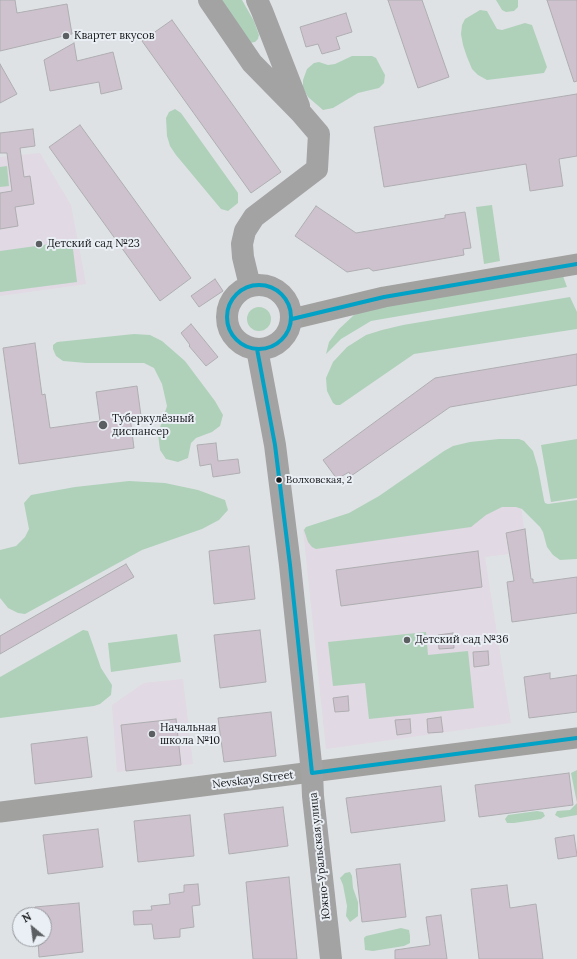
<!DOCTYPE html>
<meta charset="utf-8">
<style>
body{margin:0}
#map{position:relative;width:577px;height:959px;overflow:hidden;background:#dfe2e5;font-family:Lora,serif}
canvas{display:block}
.north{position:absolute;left:12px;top:907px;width:40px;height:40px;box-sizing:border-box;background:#eaeff5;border:1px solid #95999d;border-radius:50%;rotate:331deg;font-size:11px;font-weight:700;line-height:16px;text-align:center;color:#16181a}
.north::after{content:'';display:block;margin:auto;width:14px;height:18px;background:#5c5f61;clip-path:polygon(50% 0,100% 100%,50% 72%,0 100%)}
</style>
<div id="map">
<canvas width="577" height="959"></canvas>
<div class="north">N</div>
</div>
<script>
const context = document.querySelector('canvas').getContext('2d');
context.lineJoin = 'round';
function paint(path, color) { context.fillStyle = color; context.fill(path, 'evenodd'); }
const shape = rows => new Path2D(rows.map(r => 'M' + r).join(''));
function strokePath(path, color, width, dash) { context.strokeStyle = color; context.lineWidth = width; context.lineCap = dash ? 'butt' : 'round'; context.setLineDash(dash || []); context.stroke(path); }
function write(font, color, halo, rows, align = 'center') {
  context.font = font + ' Lora,serif'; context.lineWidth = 4; context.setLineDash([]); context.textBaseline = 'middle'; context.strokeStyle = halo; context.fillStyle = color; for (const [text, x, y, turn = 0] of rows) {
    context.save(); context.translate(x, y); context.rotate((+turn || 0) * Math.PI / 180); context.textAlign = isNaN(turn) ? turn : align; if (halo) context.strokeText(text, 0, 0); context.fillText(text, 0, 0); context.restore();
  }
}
paint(shape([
 [40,153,71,205,86,284,0,296,0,157],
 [520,499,524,529,505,533,509,554,485,557,511,723,326,749,303,529],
 [183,679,193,764,117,772,112,705,144,683]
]), '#e1d9e3');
paint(shape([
 [217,0,242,0,254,21,259,35,258,39,255,42,250,43],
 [496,0,518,0,518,7,514,11,506,12,502,10],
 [480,10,487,11,497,29,502,30,525,23,532,25,547,67,544,73,487,80,478,75,472,69,467,57,463,45,461,34,462,25,465,19],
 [352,56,372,56,376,58,385,75,384,83,379,88,358,93,333,108,323,110,308,97,303,88,303,80,307,69,314,63,319,62,328,65,335,64],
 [175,109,181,113,236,190,238,193,238,203,228,211,221,209,176,155,170,146,167,136,166,118,169,112],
 [7,166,9,186,0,187,0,167],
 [492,205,500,261,484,264,476,207],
 [72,241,77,282,0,292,0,251],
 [563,276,567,287,371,321,341,339,326,354,329,342,339,329,354,315,368,308],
 [570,297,577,312,577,329,414,354,340,405,336,405,333,403,327,391,326,378,333,362,347,347,366,335,382,330,403,325],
 '247 319a12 12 0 1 1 24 0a12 12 0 1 1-24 0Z',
 [134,334,150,335,162,341,185,361,215,401,223,415,220,426,212,432,196,438,191,443,188,458,178,462,166,459,160,450,158,434,167,406,162,384,154,368,144,363,86,363,63,361,56,356,53,349,53,345,57,342],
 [499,439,519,439,524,441,533,451,538,468,544,500,545,503,548,504,577,500,577,559,560,560,553,555,547,547,543,532,540,527,522,509,516,507,502,507,486,515,471,527,316,549,312,547,308,542,304,530,306,527,349,513,379,496,444,451,453,446,470,442],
 [577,439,577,498,551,502,541,445],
 [129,481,165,483,198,490,225,500,228,510,219,520,202,529,142,550,25,614,18,613,8,608,0,598,0,550,16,546,25,537,29,529,24,503,31,495,75,487],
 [83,630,88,631,101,668,112,685,111,695,100,704,94,706,0,718,0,677],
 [426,632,428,655,468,651,474,708,369,719,365,683,333,686,328,642],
 [177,634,181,662,111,672,108,643],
 [577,770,577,815,560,818,555,815,557,811,570,810,577,803,571,773],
 [537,811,543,812,545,816,541,819,514,823,507,823,505,819,508,815],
 [350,872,352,876,353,888,358,902,358,916,350,922,346,916,347,906,343,885,340,878,345,873],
 [401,928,409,930,410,936,410,943,404,946,373,951,365,950,364,938,366,936]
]), '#afd1ba');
const building = shape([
 [0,0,15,0,17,13,67,4,72,34,0,51,0,0],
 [388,0,422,0,449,77,418,88,388,0],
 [547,0,577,0,577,81,574,82,547,0],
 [346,13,352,32,336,37,340,49,322,54,318,44,306,47,300,27,346,13],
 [172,20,281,172,251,193,142,41,172,20],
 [74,43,77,61,113,52,122,89,101,94,99,82,50,91,44,60,74,43],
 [0,64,17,94,0,103,0,64],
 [577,94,577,156,559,159,563,186,530,191,526,164,384,187,374,127,577,94],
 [80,125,191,278,160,301,49,147,80,125],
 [33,129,35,146,20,148,24,177,30,176,34,204,15,207,18,226,0,229,0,193,12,191,7,153,0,153,0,133,33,129],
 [316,206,356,233,445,218,445,215,465,212,471,248,463,249,464,255,373,271,369,268,347,272,295,236,316,206],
 [215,279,223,291,199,307,191,296,215,279],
 [191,324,218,357,206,366,189,346,190,345,181,333,191,324],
 [35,343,42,395,45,394,50,428,100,421,96,392,137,386,141,416,130,417,134,448,19,464,3,348,35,343],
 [577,354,577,385,450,407,351,476,349,472,337,479,323,460,435,378,577,354],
 [216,443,218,461,238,459,240,473,213,477,211,464,200,466,197,445,216,443],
 [525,529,531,579,533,579,533,583,577,577,577,613,512,622,507,582,514,581,506,533,525,529],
 [249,546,255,599,214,604,209,551,249,546],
 [478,551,482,587,341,606,336,570,478,551],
 [126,564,134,577,0,654,0,636,126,564],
 [260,630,266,682,220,688,214,635,260,630],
 [453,633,454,648,439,649,438,635,453,633],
 [488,651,489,665,474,667,473,652,488,651],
 [550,673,550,679,577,675,577,712,529,718,524,677,550,673],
 [348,696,349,711,335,712,333,698,348,696],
 [271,712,276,756,224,762,218,718,271,712],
 [441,717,443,732,428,733,427,719,441,717],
 [176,719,181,765,126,771,121,725,176,719],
 [410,719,411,733,397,735,395,720,410,719],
 [87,737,92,777,35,784,31,744,87,737],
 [569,773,573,805,479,817,475,785,569,773],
 [441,786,445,821,351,833,346,798,441,786],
 [283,807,288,846,229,854,224,814,283,807],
 [190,815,194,856,138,862,134,821,190,815],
 [98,829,103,867,48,874,43,835,98,829],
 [574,835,577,856,558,859,555,838,574,835],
 [400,864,406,917,362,922,356,869,400,864],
 [289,877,297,959,253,959,246,882,289,877],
 [198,884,200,905,192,906,194,927,180,929,180,937,154,939,152,924,134,925,133,911,152,910,151,906,170,904,169,894,184,892,184,885,198,884],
 [507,885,510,908,536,904,543,959,479,959,471,889,507,885],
 [79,903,83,952,39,957,38,939,44,939,44,915,35,915,35,907,79,903],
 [441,915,447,959,395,959,395,950,430,945,426,917,441,915]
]);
paint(building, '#cfc2cf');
strokePath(building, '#aeaeb1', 1);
strokePath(shape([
 [292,319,384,297,577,264],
 [0,812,577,738]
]), '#a1a1a0', 21);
strokePath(shape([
 [209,0,252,63,301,113,319,134,317,169,254,217,245,231,242,244,243,257,250,286],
 [257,0,262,11,299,106],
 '227 317a32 32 0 1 1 64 0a32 32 0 1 1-64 0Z',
 [257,349,275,445,290,565,312,773,313,796,331,959]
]), '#a3a3a4', 22);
strokePath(shape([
 '227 317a32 32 0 1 1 64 0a32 32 0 1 1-64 0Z',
 [292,319,384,297,577,264],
 [257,349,275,445,290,565,312,773],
 [312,773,577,738]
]), '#01a2c5', 4);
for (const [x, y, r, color] of [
 [66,36,4,"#5c5f61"],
 [39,244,4,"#5c5f61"],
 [103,425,5,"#5c5f61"],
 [279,480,3.5,"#16181a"],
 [407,640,4,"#5c5f61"],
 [152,734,4,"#5c5f61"]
]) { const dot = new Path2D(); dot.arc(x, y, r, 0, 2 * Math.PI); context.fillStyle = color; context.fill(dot); strokePath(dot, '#eaeff5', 1.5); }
write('10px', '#16181a', '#eaeff5', [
 ["Волховская, 2",286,480]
], 'left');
write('11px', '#16181a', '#eaeff5', [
 ["Квартет вкусов",74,36],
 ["Детский сад №23",47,244],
 ["Туберкулёзный",112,419],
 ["диспансер",112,432],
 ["Детский сад №36",415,640],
 ["Начальная",160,728],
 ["школа №10",160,741]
], 'left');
write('11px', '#16181a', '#eaeff5', [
 ["Nevskaya Street",253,780,-7],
 ["Южно-Уральская улица",320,856,-96]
]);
</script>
